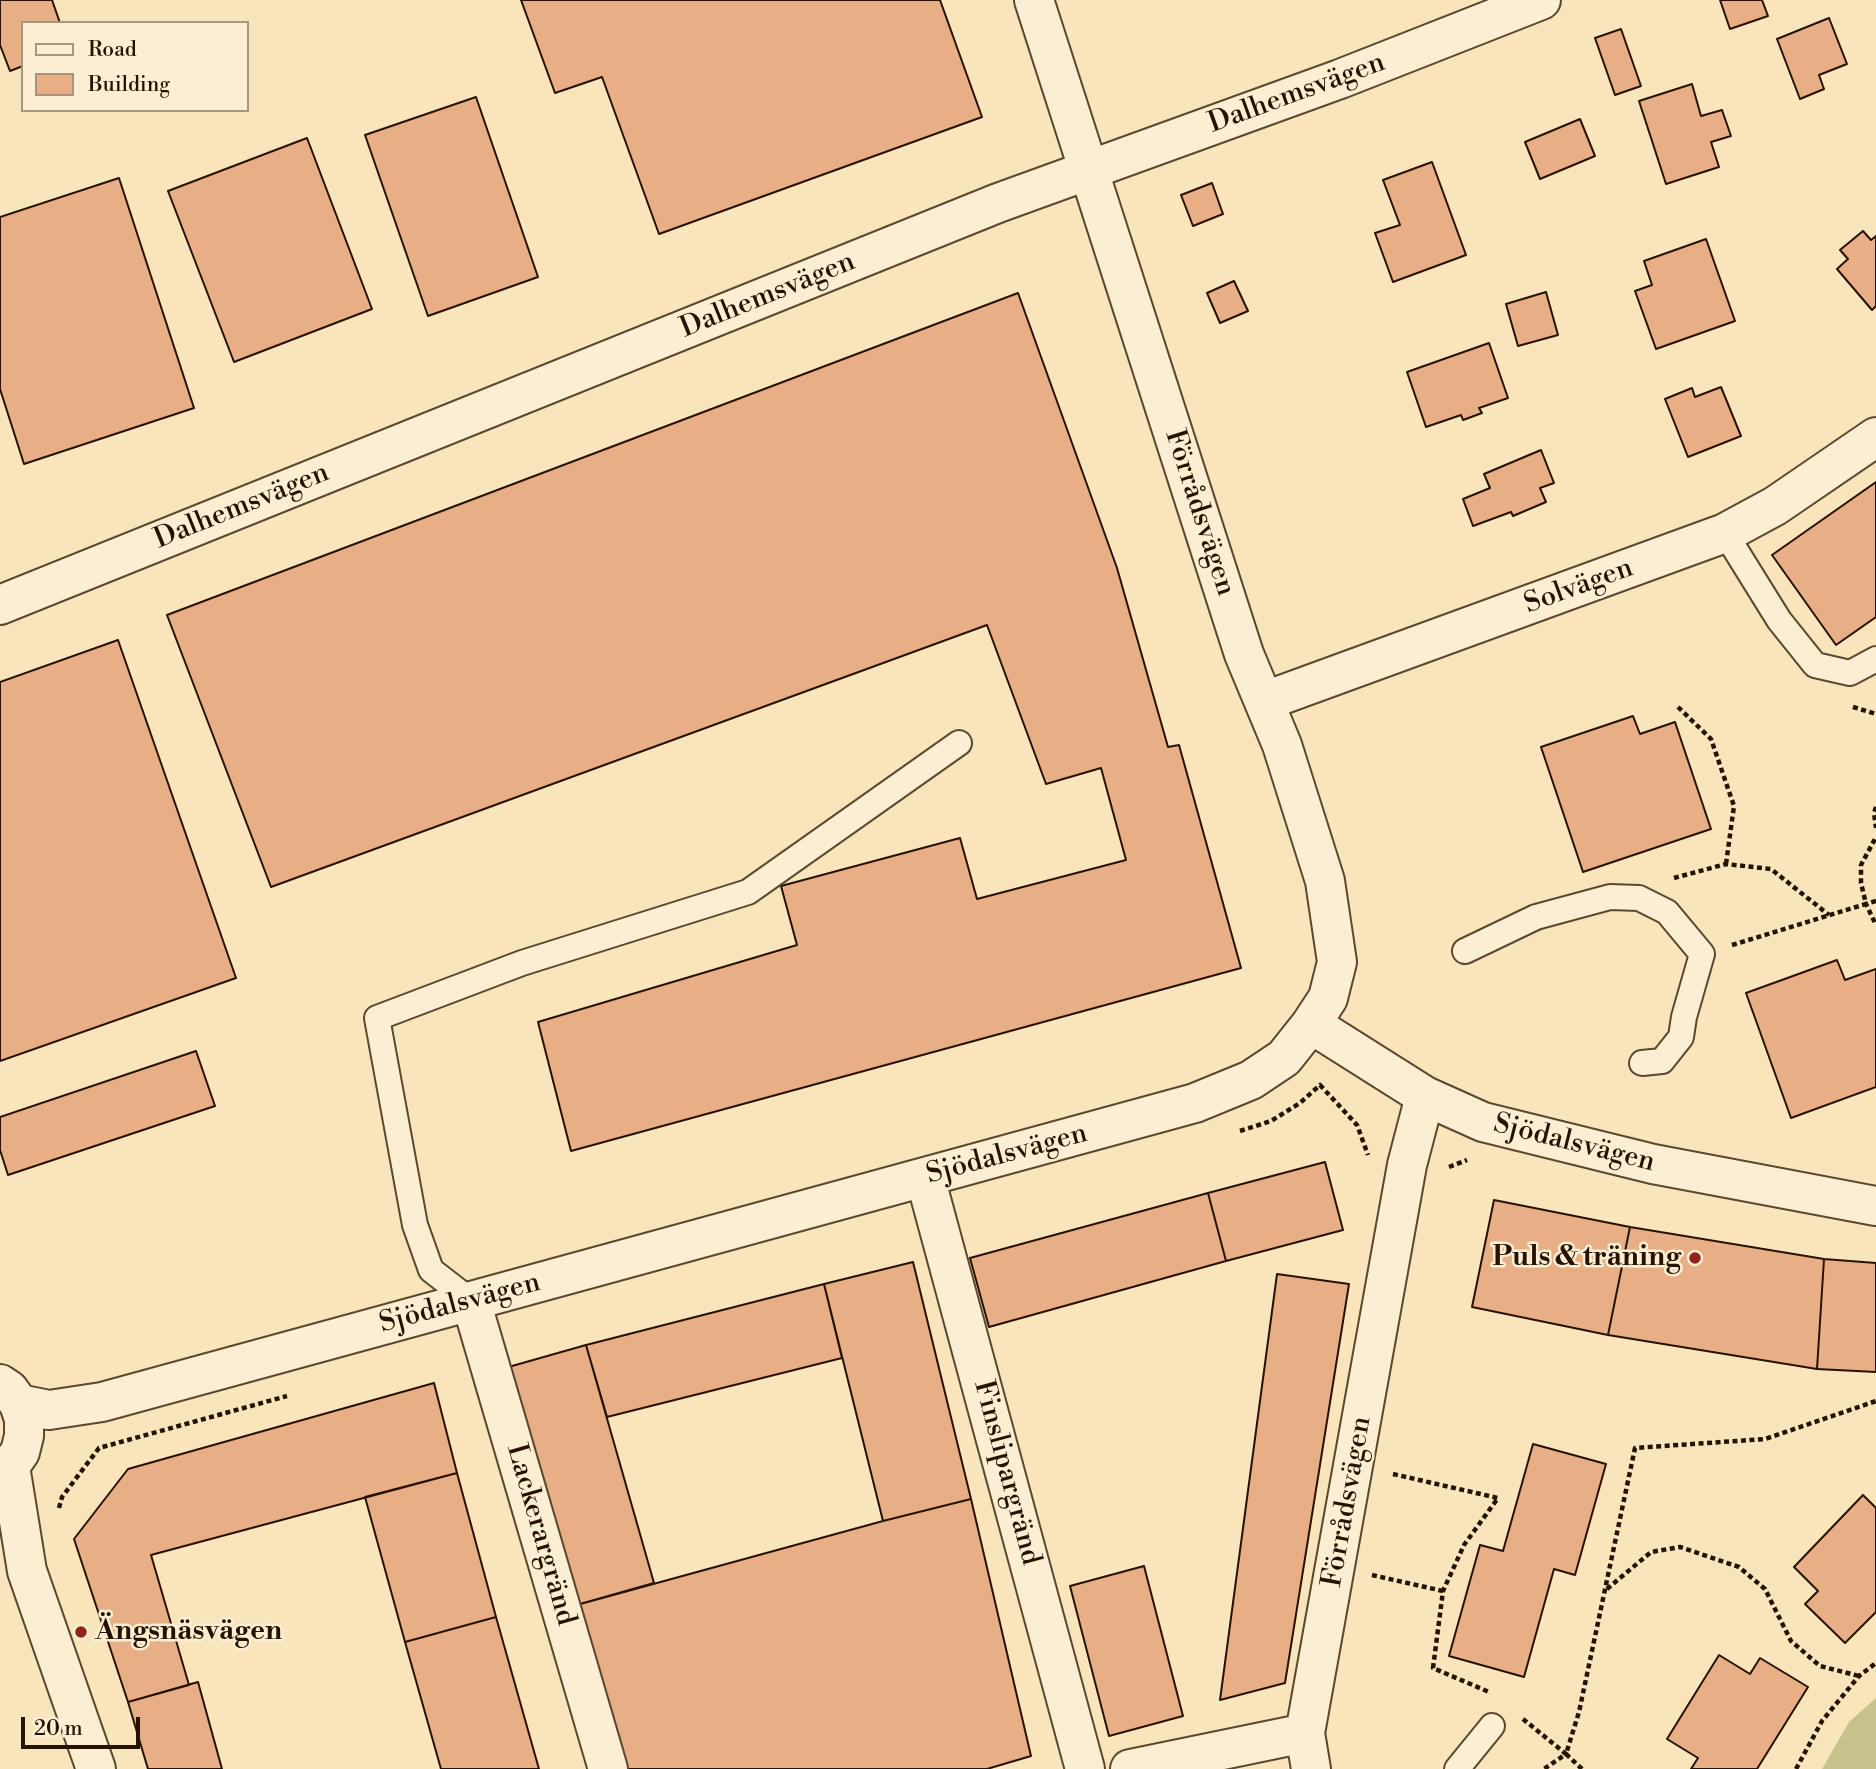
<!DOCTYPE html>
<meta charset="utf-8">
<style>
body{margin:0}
#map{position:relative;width:1876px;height:1769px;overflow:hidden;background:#f9e5bc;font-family:"Libre Bodoni",serif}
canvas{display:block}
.legend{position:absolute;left:21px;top:21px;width:228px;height:91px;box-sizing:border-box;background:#fbeed3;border:2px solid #a6967f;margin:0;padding:9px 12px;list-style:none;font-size:21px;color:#271200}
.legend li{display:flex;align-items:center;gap:14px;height:35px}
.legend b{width:35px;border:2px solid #a6967f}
.scale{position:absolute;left:21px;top:1717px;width:119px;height:32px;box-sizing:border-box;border:4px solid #271200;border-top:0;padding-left:9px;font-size:21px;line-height:24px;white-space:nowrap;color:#271200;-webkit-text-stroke:5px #fbeed3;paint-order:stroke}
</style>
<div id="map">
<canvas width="1876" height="1769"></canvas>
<ul class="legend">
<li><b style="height:9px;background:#fbeed3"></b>Road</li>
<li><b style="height:19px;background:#e8ae86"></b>Building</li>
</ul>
<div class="scale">20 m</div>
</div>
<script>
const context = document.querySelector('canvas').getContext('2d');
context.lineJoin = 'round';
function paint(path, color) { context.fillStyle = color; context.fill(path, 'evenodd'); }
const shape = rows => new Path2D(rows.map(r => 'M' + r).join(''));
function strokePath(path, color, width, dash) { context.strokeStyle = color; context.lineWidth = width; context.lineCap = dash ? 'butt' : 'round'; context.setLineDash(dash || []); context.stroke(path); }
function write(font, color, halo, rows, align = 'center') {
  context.font = font + ' "Libre Bodoni",serif'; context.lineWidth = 5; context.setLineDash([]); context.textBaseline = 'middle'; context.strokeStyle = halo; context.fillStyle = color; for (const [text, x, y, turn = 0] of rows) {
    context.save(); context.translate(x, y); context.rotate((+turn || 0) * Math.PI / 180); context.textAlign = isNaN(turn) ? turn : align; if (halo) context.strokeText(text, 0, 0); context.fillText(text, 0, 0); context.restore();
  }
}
paint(shape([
 [1876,1698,1876,1769,1822,1769,1849,1722]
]), '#c5c28c');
const building = shape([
 [0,0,52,0,60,23,23,23,23,66,10,71,0,45,0,0],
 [521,0,940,0,982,117,659,234,602,77,555,93,521,0],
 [1720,0,1762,0,1768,16,1730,29,1720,0],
 [1829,18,1847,64,1819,75,1824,89,1800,99,1777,39,1829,18],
 [1621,29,1641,86,1615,95,1595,38,1621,29],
 [1692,84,1701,116,1722,110,1731,136,1711,142,1719,167,1666,184,1639,101,1692,84],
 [476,97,538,277,428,316,365,135,476,97],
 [1580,119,1595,156,1540,179,1525,142,1580,119],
 [307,138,372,309,234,362,168,191,307,138],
 [1432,162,1466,255,1393,282,1375,233,1400,225,1383,180,1432,162],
 [119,178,194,408,24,464,0,389,0,217,119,178],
 [1212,183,1223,214,1193,226,1181,195,1212,183],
 [1863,231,1871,240,1876,236,1876,306,1872,310,1837,269,1848,259,1840,250,1863,231],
 [1706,239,1735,321,1656,349,1635,291,1652,285,1644,261,1706,239],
 [1234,281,1248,311,1220,323,1207,293,1234,281],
 [1546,292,1558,335,1518,346,1506,304,1546,292],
 [1018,293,1117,568,1168,747,1179,745,1241,968,571,1151,538,1022,797,945,781,886,960,838,977,899,1126,860,1101,768,1046,784,987,625,271,887,167,615,1018,293],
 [1489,343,1508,398,1479,408,1482,413,1463,420,1461,415,1426,427,1407,372,1489,343],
 [1721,387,1741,436,1688,457,1665,399,1692,388,1695,397,1721,387],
 [1541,450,1554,483,1540,488,1546,502,1513,516,1511,512,1473,526,1463,499,1490,488,1484,474,1541,450],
 [1876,482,1876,617,1836,645,1772,555,1876,482],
 [118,640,236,978,0,1061,0,682,118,640],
 [1633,716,1640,734,1675,722,1711,829,1583,872,1541,747,1633,716],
 [1837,960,1845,980,1876,969,1876,1087,1791,1118,1746,993,1837,960],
 [196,1051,215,1106,8,1175,0,1150,0,1117,196,1051],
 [1325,1162,1343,1230,1226,1261,1208,1193,1325,1162],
 [1208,1193,1226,1261,989,1327,970,1258,1208,1193],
 [1494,1200,1630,1227,1608,1335,1472,1307,1494,1200],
 [1630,1227,1824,1259,1817,1369,1608,1335,1630,1227],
 [1824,1259,1876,1263,1876,1372,1817,1369,1824,1259],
 [913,1262,971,1499,883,1521,824,1284,913,1262],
 [1277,1274,1349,1284,1285,1683,1220,1700,1277,1274],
 [824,1284,842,1358,607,1417,586,1345,824,1284],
 [586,1345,654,1583,573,1606,505,1368,586,1345],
 [434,1383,457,1473,151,1555,189,1685,128,1702,74,1539,128,1469,434,1383],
 [1533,1444,1606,1464,1575,1575,1554,1569,1524,1677,1449,1656,1480,1545,1503,1551,1533,1444],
 [457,1473,496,1617,405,1642,365,1497,457,1473],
 [1863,1495,1876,1508,1876,1612,1845,1643,1805,1604,1818,1591,1794,1567,1863,1495],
 [971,1499,1031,1756,987,1769,626,1769,573,1606,883,1521,971,1499],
 [1144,1566,1183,1716,1109,1736,1070,1586,1144,1566],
 [496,1617,539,1769,441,1769,405,1642,496,1617],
 [1719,1655,1750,1674,1760,1658,1808,1687,1757,1769,1691,1769,1698,1758,1667,1739,1719,1655],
 [198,1682,222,1769,148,1769,128,1702,198,1682]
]);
paint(building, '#e8ae86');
strokePath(building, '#271200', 2);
const service = shape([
 [1725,533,1779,620,1815,665,1850,673,1876,659],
 [1465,951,1536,917,1610,897,1639,898,1667,912,1702,954,1684,1017,1681,1037,1662,1061,1642,1063],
 [471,1301,431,1270,415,1225,377,1018,522,963,748,892,959,743],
 [1457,1769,1492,1726]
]);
const minor = shape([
 [0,605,998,203,1340,79,1541,0],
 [1265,701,1725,533,1775,506,1876,437],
 [1311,1024,1425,1096,1483,1122,1653,1164,1876,1206],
 [925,1177,1085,1769],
 [471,1301,608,1769],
 [0,1384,9,1390,19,1404,24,1419,24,1436,20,1452,10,1466,0,1474],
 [19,1404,49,1410,102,1402,1195,1103,1251,1080,1284,1058,1311,1024,1328,998,1337,962,1325,881,1282,745,1244,654,1034,0],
 [10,1466,27,1571,96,1769],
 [1130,1769,1305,1733],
 [1311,1769,1305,1733,1407,1165,1425,1096]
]);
strokePath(service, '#5c472f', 28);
strokePath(minor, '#5c472f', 42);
strokePath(shape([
 [1678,707,1711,739,1734,806,1726,864],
 [1853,707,1876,714],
 [1876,807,1874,813,1876,828],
 [1674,878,1726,864,1771,869,1829,915],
 [1876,901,1866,904,1876,925],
 [1732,945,1866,904,1861,883,1861,865,1876,837],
 [1240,1131,1271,1121,1300,1103,1320,1085,1357,1125,1368,1155],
 [1449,1167,1467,1160],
 [1393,1474,1498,1498,1464,1545,1443,1591,1433,1668,1489,1692],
 [59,1508,62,1497,99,1448,287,1396],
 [1372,1575,1443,1591],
 [1607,1589,1651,1552,1680,1547,1739,1567,1765,1589,1791,1641,1820,1666,1859,1676],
 [1523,1719,1566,1754,1544,1769],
 [1582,1769,1566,1754,1579,1712,1635,1448,1765,1439,1876,1401],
 [1796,1769,1822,1721,1859,1676,1876,1663]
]), '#271200', 4.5, [5, 3.5]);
strokePath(service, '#fbeed3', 24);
strokePath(minor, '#fbeed3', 38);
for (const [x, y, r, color] of [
 [1695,1258,7,"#8f2418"],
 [81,1632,7,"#8f2418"]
]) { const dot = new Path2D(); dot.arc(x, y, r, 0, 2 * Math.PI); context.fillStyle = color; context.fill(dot); strokePath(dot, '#fbeed3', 2.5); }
write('28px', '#271200', '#fbeed3', [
 ["Dalhemsvägen",1297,94,-20],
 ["Dalhemsvägen",768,296,-22],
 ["Dalhemsvägen",242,507,-22],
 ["Förrådsvägen",1199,513,72],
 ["Solvägen",1579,587,-20],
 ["Sjödalsvägen",1574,1144,14],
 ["Sjödalsvägen",1007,1155,-15],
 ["Sjödalsvägen",460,1304,-15],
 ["Finslipargränd",1006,1473,75],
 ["Förrådsvägen",1348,1502,-80],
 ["Lackerargränd",540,1535,74]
]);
write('bold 28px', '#271200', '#fbeed3', [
 ["Puls & träning",1681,1258],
 ["Ängsnäsvägen",95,1632,"left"]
], 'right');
</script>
